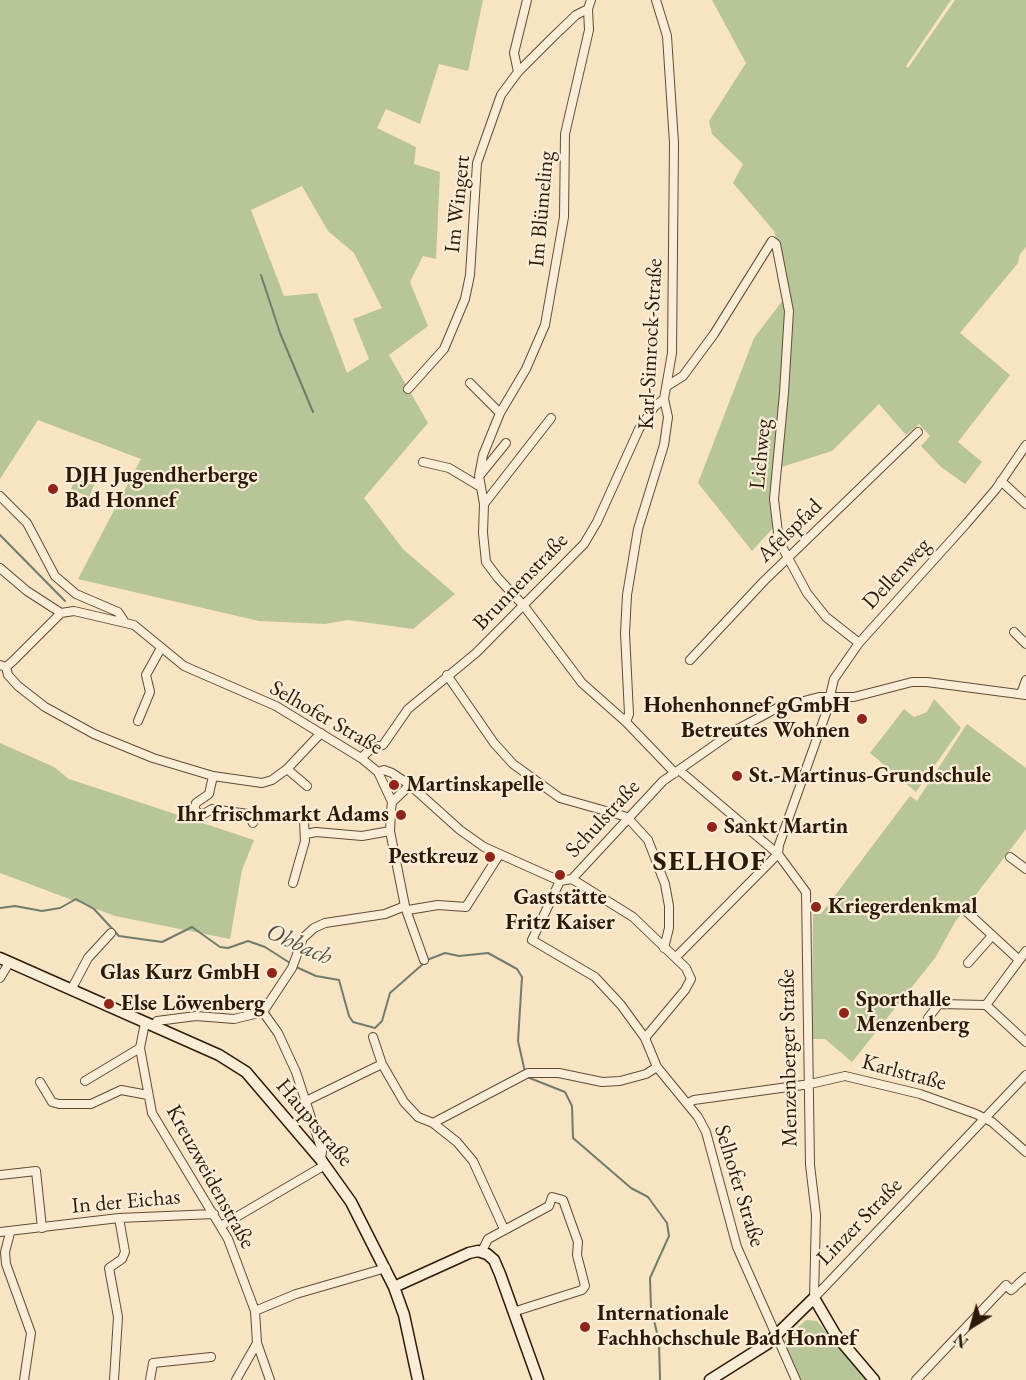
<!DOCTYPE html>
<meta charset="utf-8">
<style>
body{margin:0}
#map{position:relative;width:1026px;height:1380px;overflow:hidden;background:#f8e3c3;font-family:"EB Garamond",serif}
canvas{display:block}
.north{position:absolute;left:942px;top:1296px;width:60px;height:60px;-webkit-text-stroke:4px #faedd8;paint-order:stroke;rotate:217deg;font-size:16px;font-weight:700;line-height:24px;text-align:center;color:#2c1a06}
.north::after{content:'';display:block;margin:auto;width:21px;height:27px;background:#2c1a06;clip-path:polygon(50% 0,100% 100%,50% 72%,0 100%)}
</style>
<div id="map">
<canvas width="1026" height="1380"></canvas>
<div class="north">N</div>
</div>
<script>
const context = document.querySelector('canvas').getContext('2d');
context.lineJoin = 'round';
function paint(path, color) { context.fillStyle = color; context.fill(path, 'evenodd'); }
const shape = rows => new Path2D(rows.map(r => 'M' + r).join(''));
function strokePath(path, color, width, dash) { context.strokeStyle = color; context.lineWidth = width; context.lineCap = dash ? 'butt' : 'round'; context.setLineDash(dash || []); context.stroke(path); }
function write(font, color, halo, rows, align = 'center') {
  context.font = font + ' "EB Garamond",serif'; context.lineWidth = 4.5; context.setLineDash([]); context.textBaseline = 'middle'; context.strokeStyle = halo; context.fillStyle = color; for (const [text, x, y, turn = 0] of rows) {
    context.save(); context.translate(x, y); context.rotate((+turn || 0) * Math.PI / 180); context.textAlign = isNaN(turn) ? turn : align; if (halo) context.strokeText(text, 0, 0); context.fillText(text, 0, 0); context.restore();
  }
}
paint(shape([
 [0,0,483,0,468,71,439,64,420,124,386,109,377,128,416,147,414,164,440,172,436,259,423,256,410,282,428,326,389,355,428,423,364,498,403,549,455,594,413,629,348,620,325,624,259,621,78,579,141,459,38,420,0,479],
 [302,186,328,231,354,253,382,308,353,319,369,359,347,373,317,293,284,296,251,210],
 [712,0,951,0,906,66,908,68,955,0,1026,0,1026,247,1020,254,1018,263,960,333,1010,375,958,442,982,462,965,484,941,467,921,446,930,436,919,424,906,435,879,404,832,451,775,469,771,500,773,528,752,551,698,483,754,338,790,291,774,231,733,183,743,164,712,134,709,121,746,63],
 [80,468,98,476,89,497,71,489],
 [934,699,961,728,916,792,870,753,904,709,914,717,927,712],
 [967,724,1026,768,1026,829,955,922,935,958,852,1062,825,1039,812,1039,813,914,821,914,910,796,917,801],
 [0,743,54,767,69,779,254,840,242,870,230,939,115,916,0,873],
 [806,1320,817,1321,866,1380,801,1380,784,1341]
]), '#b7c599');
strokePath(shape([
 [261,275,280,333,313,412],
 [0,535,65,601],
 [0,908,15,906,42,911,60,908,76,899,94,909,119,936,162,942,192,927,220,947,228,948,248,941,265,947,290,963],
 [427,960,445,953,459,956,488,953,517,969,522,977,518,1041,525,1072],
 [294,966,316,976,339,980,349,1016,353,1022,375,1028,382,1021,390,993,423,964],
 [527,1077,565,1092,572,1106,573,1138,631,1188,648,1197,667,1223,669,1236,650,1278,651,1307,659,1342,660,1380]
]), '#707c6d', 2);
const minor = shape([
 [591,0,588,9,589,30,565,134,564,217,545,325,526,369,500,413,483,455,479,476,484,504,483,533,486,562,498,578,524,606,582,683,626,722,675,773],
 [518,72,514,53,527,0],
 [470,383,500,413],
 [667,386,683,376,714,334,772,241,776,244,789,311,784,393,774,499,779,541,807,593,826,617,859,643],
 [408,389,444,349,465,299,470,275,477,163,501,95,518,72,552,38,576,15,588,9],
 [423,462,449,468,479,486],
 [480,475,506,443],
 [1001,481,1026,504],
 [0,496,27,523,55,576,76,594,118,612,124,621],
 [484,504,551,418],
 [0,568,27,591,61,613,74,611,134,625,184,666,276,706,361,758,378,772,384,770,392,773,410,785,460,830,484,847,560,881],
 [1014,632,1026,644],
 [690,660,764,581,918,432],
 [0,665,6,667,13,661,61,613],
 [6,667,8,675,18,686,45,707,94,734,153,758,213,776,262,783,272,780,287,769,321,733],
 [447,675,494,743,513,764,560,798,627,817,648,840,665,884,669,906,669,928,664,948],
 [1021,694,1026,680],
 [138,721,150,692,146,675,161,648],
 [626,722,629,714,625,633,627,595,638,529,664,445,668,417,664,399,672,353,674,143,667,36,656,0],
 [361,758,372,748,383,745,408,709,476,653,584,544,597,522,639,429,655,406,664,399],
 [287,769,307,786],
 [679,770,778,854,806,892,810,1165,816,1215,814,1298],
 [378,772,392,802],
 [213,776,209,794,196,803,194,810,202,815,212,809,248,814,253,823],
 [306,834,316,832,362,836,390,831],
 [1010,857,1026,869],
 [572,879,633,917,686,968,691,979,685,990,645,1038],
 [560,881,532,940,595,977,621,1005,645,1038,657,1067,698,1117,706,1132,737,1247,796,1380],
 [560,881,572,879,663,781,736,730,777,708,819,697,854,697,912,682,927,682,1026,695],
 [293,883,305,841,304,822],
 [405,906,390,831,391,811,392,802,410,785],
 [405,907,424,960],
 [408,910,438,905,466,907,499,855],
 [967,912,1018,959],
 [1026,951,986,1005,1026,1042],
 [676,957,778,854,779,845,826,713,834,679,859,643,966,524,996,489,1026,445],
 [968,963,991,937],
 [0,978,9,963],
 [71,990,88,958,111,933],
 [263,1012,292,968,303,938,314,928,325,923,385,914,405,906],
 [263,1012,278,1033,296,1072,322,1151,321,1160],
 [928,1018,939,1004,986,1005],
 [145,1023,140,1048,152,1113,228,1239,255,1311,257,1343,270,1380],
 [154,1026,157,1021,196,1016,234,1019,263,1012],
 [373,1037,382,1064],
 [85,1081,140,1048],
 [40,1082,52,1102,59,1104,91,1104,121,1090,148,1095],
 [306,1101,382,1064,404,1102,418,1117,433,1123,528,1073,559,1073,602,1082,620,1081,646,1074,657,1067],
 [688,1103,694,1100,810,1084,845,1076,920,1094,976,1114,992,1122,1026,1152],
 [433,1123,457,1142,473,1161,504,1229],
 [0,1175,36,1171,42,1228],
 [221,1226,325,1165],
 [0,1232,119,1218,214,1214],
 [10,1233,5,1252,6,1264,31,1333,24,1380],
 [482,1251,488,1239,549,1206,552,1197,563,1200,578,1242,577,1255,585,1286,582,1290,513,1312],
 [1018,1284,1026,1277],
 [814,1298,1026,1075],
 [255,1311,296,1294,386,1268],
 [114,1380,118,1317,109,1268,122,1259,125,1252,119,1218],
 [150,1380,153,1363,211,1357],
 [236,1380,257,1343],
 [916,1380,1006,1285,1011,1290,1015,1287]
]);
const secondary = shape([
 [0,958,219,1055,246,1072,321,1160,351,1202,394,1287,404,1315,418,1380],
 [394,1287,469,1253,478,1251,487,1254,494,1260,500,1274,538,1380],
 [710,1380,767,1344,814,1298,835,1334,874,1380]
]);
strokePath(minor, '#5f4c35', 10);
strokePath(secondary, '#2c1a06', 13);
strokePath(minor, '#faedd8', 8);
strokePath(secondary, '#faedd8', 10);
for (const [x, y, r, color] of [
 [53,489,6,"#8f2418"],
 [862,719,6,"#8f2418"],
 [737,776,6,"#8f2418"],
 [394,785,6,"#8f2418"],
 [401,815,6,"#8f2418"],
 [712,827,6,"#8f2418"],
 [490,857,6,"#8f2418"],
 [560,875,6,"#8f2418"],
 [816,907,6,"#8f2418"],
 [272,973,6,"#8f2418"],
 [109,1004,6,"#8f2418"],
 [844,1013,6,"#8f2418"],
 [585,1327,6,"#8f2418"]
]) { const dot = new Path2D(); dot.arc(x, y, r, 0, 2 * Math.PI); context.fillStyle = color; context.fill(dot); strokePath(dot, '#faedd8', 2); }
write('22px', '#2c1a06', '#faedd8', [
 ["Im Wingert",458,204,-84],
 ["Im Blümeling",542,209,-85],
 ["Karl-Simrock-Straße",651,344,-87],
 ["Lichweg",761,454,-85],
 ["Afelspfad",790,531,-44],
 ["Dellenweg",897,574,-47],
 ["Brunnenstraße",521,582,-46],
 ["Selhofer Straße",326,718,30],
 ["Schulstraße",603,819,-47],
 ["Menzenberger Straße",789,1058,-91],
 ["Karlstraße",904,1073,15],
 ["Hauptstraße",314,1123,50],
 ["Kreuzweidenstraße",210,1177,61],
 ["Selhofer Straße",739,1186,73],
 ["In der Eichas",126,1202,-5],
 ["Linzer Straße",860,1222,-46]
]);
write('bold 22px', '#2c1a06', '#faedd8', [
 ["DJH Jugendherberge",65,476],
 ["Bad Honnef",65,501],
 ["Hohenhonnef gGmbH",850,706,"right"],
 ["Betreutes Wohnen",850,731,"right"],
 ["St.-Martinus-Grundschule",749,776],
 ["Martinskapelle",406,785],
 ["Ihr frischmarkt Adams",389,815,"right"],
 ["Sankt Martin",724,827],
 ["Pestkreuz",478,857,"right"],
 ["Gaststätte",560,898,"center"],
 ["Fritz Kaiser",560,923,"center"],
 ["Kriegerdenkmal",828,907],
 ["Glas Kurz GmbH",260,973,"right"],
 ["Sporthalle",856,1000],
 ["Menzenberg",856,1025],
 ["Else Löwenberg",121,1004],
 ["Internationale",597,1314],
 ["Fachhochschule Bad Honnef",597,1339]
], 'left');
write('italic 24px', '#545342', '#faedd8', [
 ["Ohbach",299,945,24]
]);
context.letterSpacing = '1.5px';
write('bold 28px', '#2c1a06', '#faedd8', [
 ["SELHOF",710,862]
]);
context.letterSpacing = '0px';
</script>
